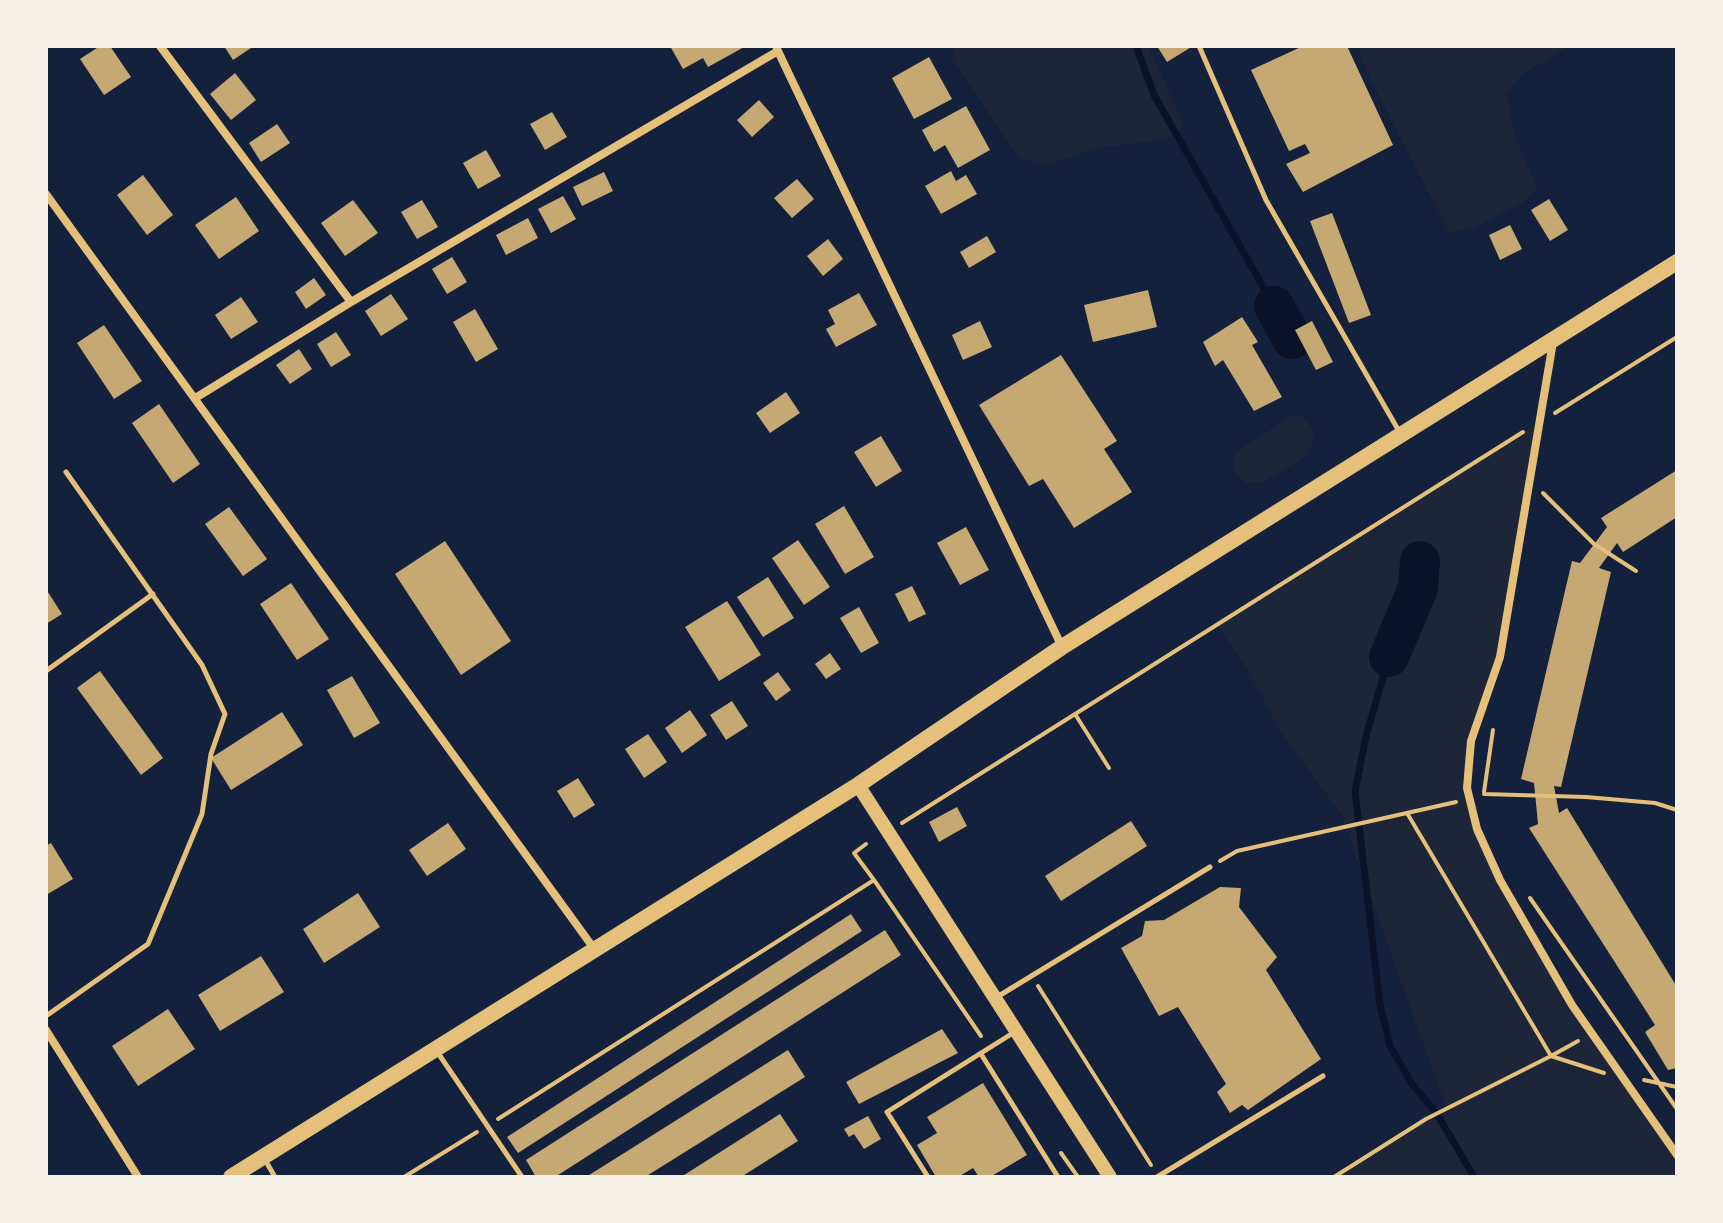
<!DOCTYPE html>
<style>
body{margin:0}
#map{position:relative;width:1723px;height:1223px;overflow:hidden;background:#14213d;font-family:Ubuntu,sans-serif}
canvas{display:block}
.frame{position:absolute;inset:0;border:48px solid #f6f1e7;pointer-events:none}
</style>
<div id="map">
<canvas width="1723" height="1223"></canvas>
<div class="frame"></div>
</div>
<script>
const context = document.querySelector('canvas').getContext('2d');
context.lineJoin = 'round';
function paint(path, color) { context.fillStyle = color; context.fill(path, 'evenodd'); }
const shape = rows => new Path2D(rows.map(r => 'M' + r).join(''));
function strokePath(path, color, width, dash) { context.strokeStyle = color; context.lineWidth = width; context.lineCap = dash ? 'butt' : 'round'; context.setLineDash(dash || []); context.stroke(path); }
paint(shape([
 [956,46,1148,46,1184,125,1166,140,1099,147,1045,166,1018,157,952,58],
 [1357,46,1569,46,1520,76,1507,94,1515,136,1537,187,1527,200,1474,228,1449,232,1369,76],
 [1291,416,1304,417,1313,430,1314,440,1306,457,1261,483,1245,483,1233,469,1235,453],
 [1540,422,1500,657,1471,741,1467,775,1477,829,1500,880,1592,1033,1677,1150,1677,1177,1334,1177,1446,1107,1341,814,1278,728,1247,669,1217,625]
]), '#1d2539');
strokePath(shape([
 [1136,46,1154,95,1274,306],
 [1389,657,1366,736,1355,791,1380,1005,1390,1046,1412,1084,1437,1114,1474,1177]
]), '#0b132b', 7);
strokePath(shape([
 [1274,306,1292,339],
 [1389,657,1418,588,1420,561]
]), '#0b132b', 40);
paint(shape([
 [100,46,110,46,131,77,104,95,80,59],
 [224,46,254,46,233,60],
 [670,46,746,46,708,67,703,58,683,69],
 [1157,46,1193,46,1167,62],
 [1303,46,1347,46,1393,145,1303,192,1286,164,1310,153,1305,144,1289,151,1251,70],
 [929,57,952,99,914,119,892,78],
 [235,73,256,100,231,120,210,94],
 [759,100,774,117,752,137,737,120],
 [966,106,990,150,958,168,945,145,934,152,922,130],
 [552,112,567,137,545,150,530,124],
 [277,124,290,143,261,162,249,143],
 [486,150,501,176,478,189,463,163],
 [951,171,956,181,966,175,977,194,941,214,925,186],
 [604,172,613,191,582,206,573,187],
 [143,175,173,215,147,235,117,195],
 [797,179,814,199,792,218,774,198],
 [563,196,576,219,551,233,538,209],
 [236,197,259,231,219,259,195,225],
 [1549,199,1568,230,1550,241,1531,210],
 [353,200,378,233,345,256,321,223],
 [422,200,438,227,417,239,401,212],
 [1332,213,1371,315,1349,323,1310,221],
 [528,218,538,238,506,255,496,235],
 [1510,225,1522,249,1500,260,1489,235],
 [987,236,996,252,969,268,960,252],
 [828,239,843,259,823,276,807,256],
 [452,257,467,282,447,294,432,269],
 [314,278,326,295,306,309,295,292],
 [1148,290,1157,327,1093,342,1084,305],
 [859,293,877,325,836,347,826,329,835,324,828,310],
 [391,294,408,319,381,336,365,311],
 [241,297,258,322,231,339,215,315],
 [475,309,498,349,476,362,453,322],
 [1242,317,1258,342,1252,345,1282,397,1254,411,1223,360,1215,366,1203,342],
 [980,321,992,347,963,360,952,335],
 [1312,321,1333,362,1316,370,1295,330],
 [104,325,142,381,114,399,77,343],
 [336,332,351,355,331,367,317,344],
 [299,349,312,369,290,384,276,365],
 [1061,355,1117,441,1104,449,1132,492,1074,528,1043,479,1029,486,979,405],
 [786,392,800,413,770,433,756,413],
 [159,404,200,464,173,483,132,423],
 [881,436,902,471,876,487,854,452],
 [1677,470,1677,517,1623,552,1617,543,1599,568,1611,572,1561,787,1554,786,1559,813,1567,808,1677,987,1677,1068,1668,1070,1645,1032,1655,1025,1529,828,1538,824,1534,783,1521,779,1572,561,1580,563,1607,527,1601,518],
 [844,506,874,557,845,574,815,524],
 [229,507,267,559,243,576,205,524],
 [966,527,989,570,960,585,937,543],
 [798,540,830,587,804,605,772,558],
 [445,541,511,641,461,675,395,574],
 [768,577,794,618,763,637,737,597],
 [291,583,329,639,297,660,260,604],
 [912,586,926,614,909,622,895,594],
 [46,589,62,614,46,624],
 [727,601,761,655,719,681,685,627],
 [859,607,879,643,861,653,840,618],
 [830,653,841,669,826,679,815,664],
 [100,671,163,758,141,775,77,688],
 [778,672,791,690,776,701,763,683],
 [352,676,380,723,354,738,327,690],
 [732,701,748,726,726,740,710,715],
 [690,710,707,735,682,753,665,728],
 [282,712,303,745,231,790,211,758],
 [648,734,667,762,644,778,625,749],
 [578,778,595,805,574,818,557,791],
 [957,807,967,826,939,842,929,822],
 [1131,821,1147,846,1061,901,1045,876],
 [448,823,466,849,427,876,409,850],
 [51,843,73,879,46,895,46,846],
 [1220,887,1241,888,1239,907,1277,957,1266,970,1321,1059,1248,1110,1242,1105,1230,1113,1217,1092,1226,1084,1178,1007,1159,1016,1121,948,1142,936,1145,921,1164,920],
 [358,893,380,927,324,963,303,929],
 [851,914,862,931,518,1153,507,1137],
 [885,930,901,955,555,1177,536,1177,526,1160],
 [261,956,284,992,220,1031,198,995],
 [168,1009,195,1049,138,1086,112,1046],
 [942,1029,958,1053,859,1104,846,1082],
 [788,1050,805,1077,645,1177,586,1177],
 [983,1083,1027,1155,990,1177,979,1177,973,1168,958,1177,936,1177,917,1145,937,1133,927,1117],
 [780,1114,798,1141,741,1177,681,1177],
 [868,1116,881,1139,864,1149,854,1134,849,1137,844,1129]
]), '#c6a872');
strokePath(shape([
 [1555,413,1677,337],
 [1543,493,1594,544,1636,571],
 [1075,714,1109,768],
 [1484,792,1493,730],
 [1484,794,1586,797,1655,803,1677,810],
 [1407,813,1551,1056,1578,1041],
 [902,823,1523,432],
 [1220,861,1237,851,1456,802],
 [874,880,981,1036],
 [1530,898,1677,1109],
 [1038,986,1151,1165],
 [1644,1080,1677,1087],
 [498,1119,874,880,854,853,866,844],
 [1061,1153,1078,1177],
 [404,1177,477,1132],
 [1334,1177,1426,1119,1551,1056,1604,1073]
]), '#e5c07b', 4);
strokePath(shape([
 [1199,46,1266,200,1400,433],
 [46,671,153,594],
 [997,997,1210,867],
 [46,1016,148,944,202,814,211,754,225,714,202,665,66,472],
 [436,1050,522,1177],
 [981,1054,1058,1177],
 [264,1158,275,1177],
 [928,1177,887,1112,1013,1033],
 [1157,1177,1323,1076]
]), '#e5c07b', 5);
strokePath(shape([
 [160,46,351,302],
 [777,49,1062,647],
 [46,194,595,950],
 [1553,342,1500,657,1471,741,1467,788,1477,829,1500,880,1572,1005,1677,1155],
 [197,397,351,302,778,51],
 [46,1030,138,1177]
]), '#e5c07b', 8);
strokePath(shape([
 [858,785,1110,1177]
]), '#e5c07b', 14);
strokePath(shape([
 [231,1177,858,785,1062,647,1677,262]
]), '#e5c07b', 16);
</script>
